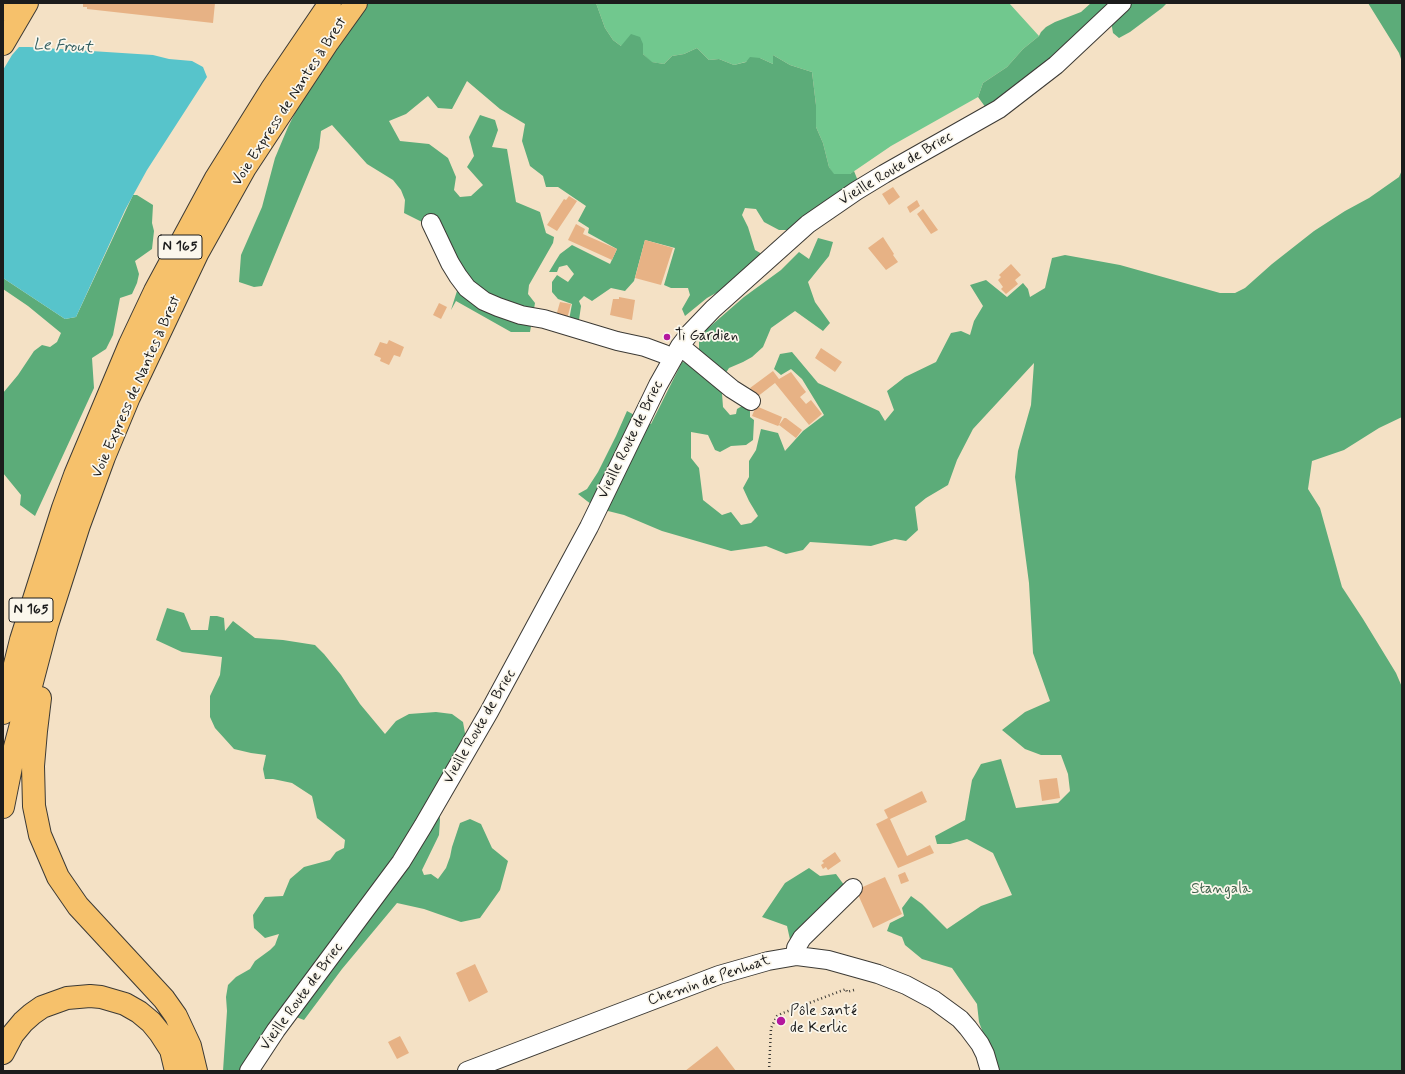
<!DOCTYPE html>
<meta charset="utf-8">
<style>
body{margin:0}
#map{position:relative;width:1405px;height:1074px;overflow:hidden;background:#f4e1c5;font-family:Mynerve,sans-serif}
canvas{display:block}
.frame{position:absolute;inset:0;border:4px solid #1c1c1c;pointer-events:none}
</style>
<div id="map">
<canvas width="1405" height="1074"></canvas>
<div class="frame"></div>
</div>
<script>
const context = document.querySelector('canvas').getContext('2d');
context.lineJoin = 'round';
function paint(path, color) { context.fillStyle = color; context.fill(path, 'evenodd'); }
const shape = rows => new Path2D(rows.map(r => 'M' + r).join(''));
function strokePath(path, color, width, dash) { context.strokeStyle = color; context.lineWidth = width; context.lineCap = dash ? 'butt' : 'round'; context.setLineDash(dash || []); context.stroke(path); }
function write(font, color, halo, rows, align = 'center') {
  context.font = font + ' Mynerve,sans-serif'; context.lineWidth = 3.5; context.setLineDash([]); context.textBaseline = 'middle'; context.strokeStyle = halo; context.fillStyle = color; for (const [text, x, y, turn = 0] of rows) {
    context.save(); context.translate(x, y); context.rotate((+turn || 0) * Math.PI / 180); context.textAlign = isNaN(turn) ? turn : align; if (halo) context.strokeText(text, 0, 0); context.fillText(text, 0, 0); context.restore();
  }
}
paint(shape([
 [596,3,1009,3,1039,36,1023,49,1007,67,983,83,978,97,891,146,850,174,833,174,829,167,823,143,816,127,816,105,812,72,790,65,773,55,773,64,760,58,734,65,719,59,709,60,697,48,684,54,672,56,664,64,651,62,643,54,643,44,621,46,613,40,605,28]
]), '#71c88e');
paint(shape([
 [367,3,596,3,605,28,613,40,621,46,631,34,640,37,643,44,643,54,652,62,664,64,672,56,684,54,697,48,709,60,719,59,734,65,746,62,750,57,760,58,773,64,773,55,790,65,812,72,816,105,816,127,823,143,829,167,834,174,850,174,854,171,858,181,801,219,787,230,779,230,764,222,756,209,745,208,742,215,748,227,755,250,762,254,721,292,716,293,707,298,685,316,682,309,690,295,688,288,671,288,664,285,675,248,645,240,634,281,625,291,611,288,592,301,584,296,579,301,581,306,579,320,569,320,572,304,558,299,552,292,552,282,557,275,568,282,574,274,567,265,559,267,557,272,549,272,555,262,560,254,572,245,610,264,617,249,588,233,589,228,578,221,586,206,558,187,546,187,543,176,530,166,522,141,525,124,500,109,467,81,452,109,438,108,428,96,406,114,389,121,400,141,429,144,448,158,456,177,454,190,460,197,471,196,483,185,467,167,474,156,469,137,480,115,495,120,498,130,492,147,507,149,516,202,540,212,546,233,554,237,553,243,529,285,528,294,535,303,530,332,511,332,456,301,451,310,462,275,436,229,404,213,405,200,401,190,393,180,367,164,332,125,321,131,319,148,262,286,254,287,239,282,241,255,262,207,275,158,288,127,300,103,322,68],
 [1091,3,1167,3,1162,8,1130,32,1119,38,1113,33,1109,10,1079,37,986,108,978,97,983,83,1007,67,1023,49,1039,36,1041,32,1046,27,1055,22,1081,12],
 [1368,3,1402,3,1402,62,1399,53],
 [1402,170,1402,417,1379,428,1344,450,1312,461,1308,489,1320,508,1342,587,1363,619,1396,673,1402,687,1402,1071,995,1071,993,1060,979,1022,977,1004,952,968,922,959,905,945,902,937,887,931,890,923,904,916,902,908,911,896,922,904,947,929,981,906,1012,895,993,853,967,839,950,844,937,844,935,836,965,820,972,780,981,764,1001,759,1016,808,1058,803,1070,791,1068,774,1061,755,1041,755,1025,749,1002,730,1025,712,1050,701,1033,653,1029,583,1015,477,1018,451,1031,405,1034,363,973,429,957,460,948,485,926,498,915,507,918,530,906,541,895,539,871,546,810,542,803,550,786,554,766,546,731,551,662,531,624,515,596,508,578,494,587,489,598,472,616,436,627,411,651,424,682,362,689,363,699,349,699,341,706,330,744,297,781,270,799,252,809,259,818,238,833,242,829,256,808,282,815,302,830,323,823,331,795,311,771,328,763,347,752,357,743,362,729,368,721,380,723,407,730,415,736,414,737,409,742,406,750,411,750,417,754,420,753,440,746,445,731,446,720,452,715,450,708,435,691,432,691,458,699,468,703,500,722,515,731,512,741,525,751,523,758,516,749,501,743,488,749,477,749,461,756,450,761,429,778,433,785,451,803,431,824,415,802,379,791,369,781,375,774,369,780,354,792,352,818,383,879,411,885,421,894,410,887,391,905,377,936,362,951,333,961,331,970,335,974,321,983,306,970,285,986,280,1007,297,1023,283,1028,289,1030,297,1045,288,1052,258,1065,255,1120,265,1220,293,1235,293,1245,288,1272,264,1314,231,1345,211,1369,198,1399,177],
 [133,195,137,195,153,205,152,223,154,231,152,249,135,261,139,274,137,283,132,294,120,298,113,335,106,349,92,358,94,388,35,516,20,505,21,495,3,473,3,393,18,375,34,351,42,345,50,347,57,342,61,333,28,306,3,289,3,278,65,319,76,317],
 [167,608,184,613,191,630,208,630,210,616,217,616,224,618,225,631,233,621,255,638,283,640,315,645,324,654,341,675,360,704,385,734,396,721,409,714,436,712,452,714,463,722,466,739,438,794,440,820,439,835,422,870,424,875,431,874,438,879,446,868,450,857,452,847,460,823,470,819,481,824,492,848,508,861,500,890,480,918,461,922,424,909,397,903,342,969,304,1020,283,1012,243,1071,223,1071,227,1011,226,997,228,985,236,977,250,969,255,961,270,950,275,945,279,934,265,938,254,928,253,915,265,897,283,896,290,879,304,867,330,860,336,852,344,848,345,840,317,818,312,796,292,783,273,779,265,779,263,769,266,755,251,753,234,749,215,728,210,717,210,696,220,675,222,657,182,652,156,640],
 [809,868,820,876,836,874,847,889,791,944,787,926,762,917,785,883]
]), '#5cac79');
paint(shape([
 [19,47,29,47,153,55,169,59,192,61,203,67,207,77,147,170,125,210,76,317,65,319,3,278,3,70,12,55]
]), '#57c4cb');
paint(shape([
 [83,3,215,3,213,23,87,9,87,7,83,7],
 [893,187,900,197,889,205,882,194],
 [569,196,577,201,557,231,547,225,564,199,566,200],
 [917,200,920,206,910,213,907,207],
 [923,209,938,230,931,234,917,214],
 [576,224,585,229,583,234,617,249,612,260,568,240],
 [883,237,894,254,893,255,898,262,886,270,868,248],
 [645,240,673,248,661,285,635,278],
 [1011,264,1021,275,1015,280,1018,284,1006,294,1001,289,1003,287,998,280,1001,277,999,275],
 [619,297,635,300,632,320,610,315,613,299,619,299],
 [560,302,571,304,567,319,556,316],
 [439,303,447,307,441,319,433,315],
 [389,340,404,347,400,357,394,355,389,365,380,361,381,358,374,355,380,342,387,344],
 [821,348,842,362,835,372,815,358],
 [773,371,779,379,791,372,806,392,800,397,806,404,811,400,822,414,809,425,775,383,757,397,750,388],
 [756,406,782,417,779,425,784,418,786,418,802,430,796,438,779,425,778,426,752,416],
 [1057,778,1060,798,1042,801,1039,780],
 [922,791,927,802,890,819,907,856,930,845,934,853,898,868,876,824,888,818,884,810],
 [835,852,841,861,828,870,826,867,823,869,821,865,824,863,822,861],
 [905,872,909,881,901,884,898,875],
 [885,877,902,914,873,928,856,890],
 [475,964,488,992,469,1002,456,973],
 [400,1036,409,1053,397,1059,388,1042],
 [717,1046,736,1071,685,1071]
]), '#e7b285');
const minor = shape([
 [431,223,450,263,458,276,467,288,484,301,498,307,521,315,544,319,617,341,645,347,664,354,672,359],
 [680,346,732,389,751,401],
 [797,956,796,948,802,938,853,888],
 [249,1071,276,1030,401,862,423,826,489,712,589,527,658,385,680,346,690,333,713,309,808,224,856,191,884,174,999,109,1056,65,1122,3],
 [467,1071,719,975,768,961,797,956,828,960,878,974,906,985,934,1000,960,1019,968,1028,980,1044,985,1054,990,1071]
]);
const major = shape([
 [3,9,7,3],
 [3,44,27,3]
]);
const highway = shape([
 [40,698,36,731,33,766,34,806,40,835,58,877,78,906,164,999,176,1016,190,1046,196,1071],
 [3,713,21,640,63,508,75,475,130,344,155,291,216,178,271,90,330,3],
 [3,807,15,747,47,625,79,525,104,457,129,397,197,254,245,168,328,42,356,3],
 [3,1053,13,1034,23,1022,32,1014,42,1007,67,998,90,996,101,997,125,1004,139,1012,151,1022,160,1033,171,1050,176,1071]
]);
strokePath(minor, '#3c3a35', 20);
strokePath(major, '#3c3a35', 24);
strokePath(highway, '#3c3a35', 24);
strokePath(shape([
 [769,1071,771,1028,777,1016,783,1013,846,989,847,992,854,990]
]), '#3c3a35', 2.5, [1, 3]);
strokePath(minor, '#fff', 18);
strokePath(major, '#f6c16b', 22);
strokePath(highway, '#f6c16b', 22);
for (const [x, y, r, color] of [
 [667,337,4,"#b5179e"],
 [781,1021,5,"#b5179e"]
]) { const dot = new Path2D(); dot.arc(x, y, r, 0, 2 * Math.PI); context.fillStyle = color; context.fill(dot); strokePath(dot, '#fbf7ec', 1.5); }
for (const [x, y, w] of [
 [180,247,44],
 [31,610,44]
]) { const box = new Path2D(); box.roundRect(x - w / 2, y - 12, w, 24, 3); context.fillStyle = '#fbf7ec'; context.fill(box); strokePath(box, '#1c1c1c', 1); }
write('bold 14px', '#1c1c1c', null, [
 ["N 165",180,247],
 ["N 165",31,610]
]);
write('15px', '#1c1c1c', '#fbf7ec', [
 ["Voie Express de Nantes à Brest",290,102,-57],
 ["Vieille Route de Briec",896,169,-31],
 ["Voie Express de Nantes à Brest",137,387,-66],
 ["Vieille Route de Briec",631,440,-64],
 ["Vieille Route de Briec",480,727,-60],
 ["Chemin de Penhoat",709,981,-19],
 ["Vieille Route de Briec",302,997,-54]
]);
write('15px', '#1c1c1c', '#fbf7ec', [
 ["Ti Gardien",675,337],
 ["Pôle santé",790,1012],
 ["de Kerlic",790,1029]
], 'left');
write('15px', '#3e614a', '#fbf7ec', [
 ["Stangala",1221,890]
]);
write('italic 16px', '#345f62', '#fbf7ec', [
 ["Le Frout",63,47,3]
]);
</script>
